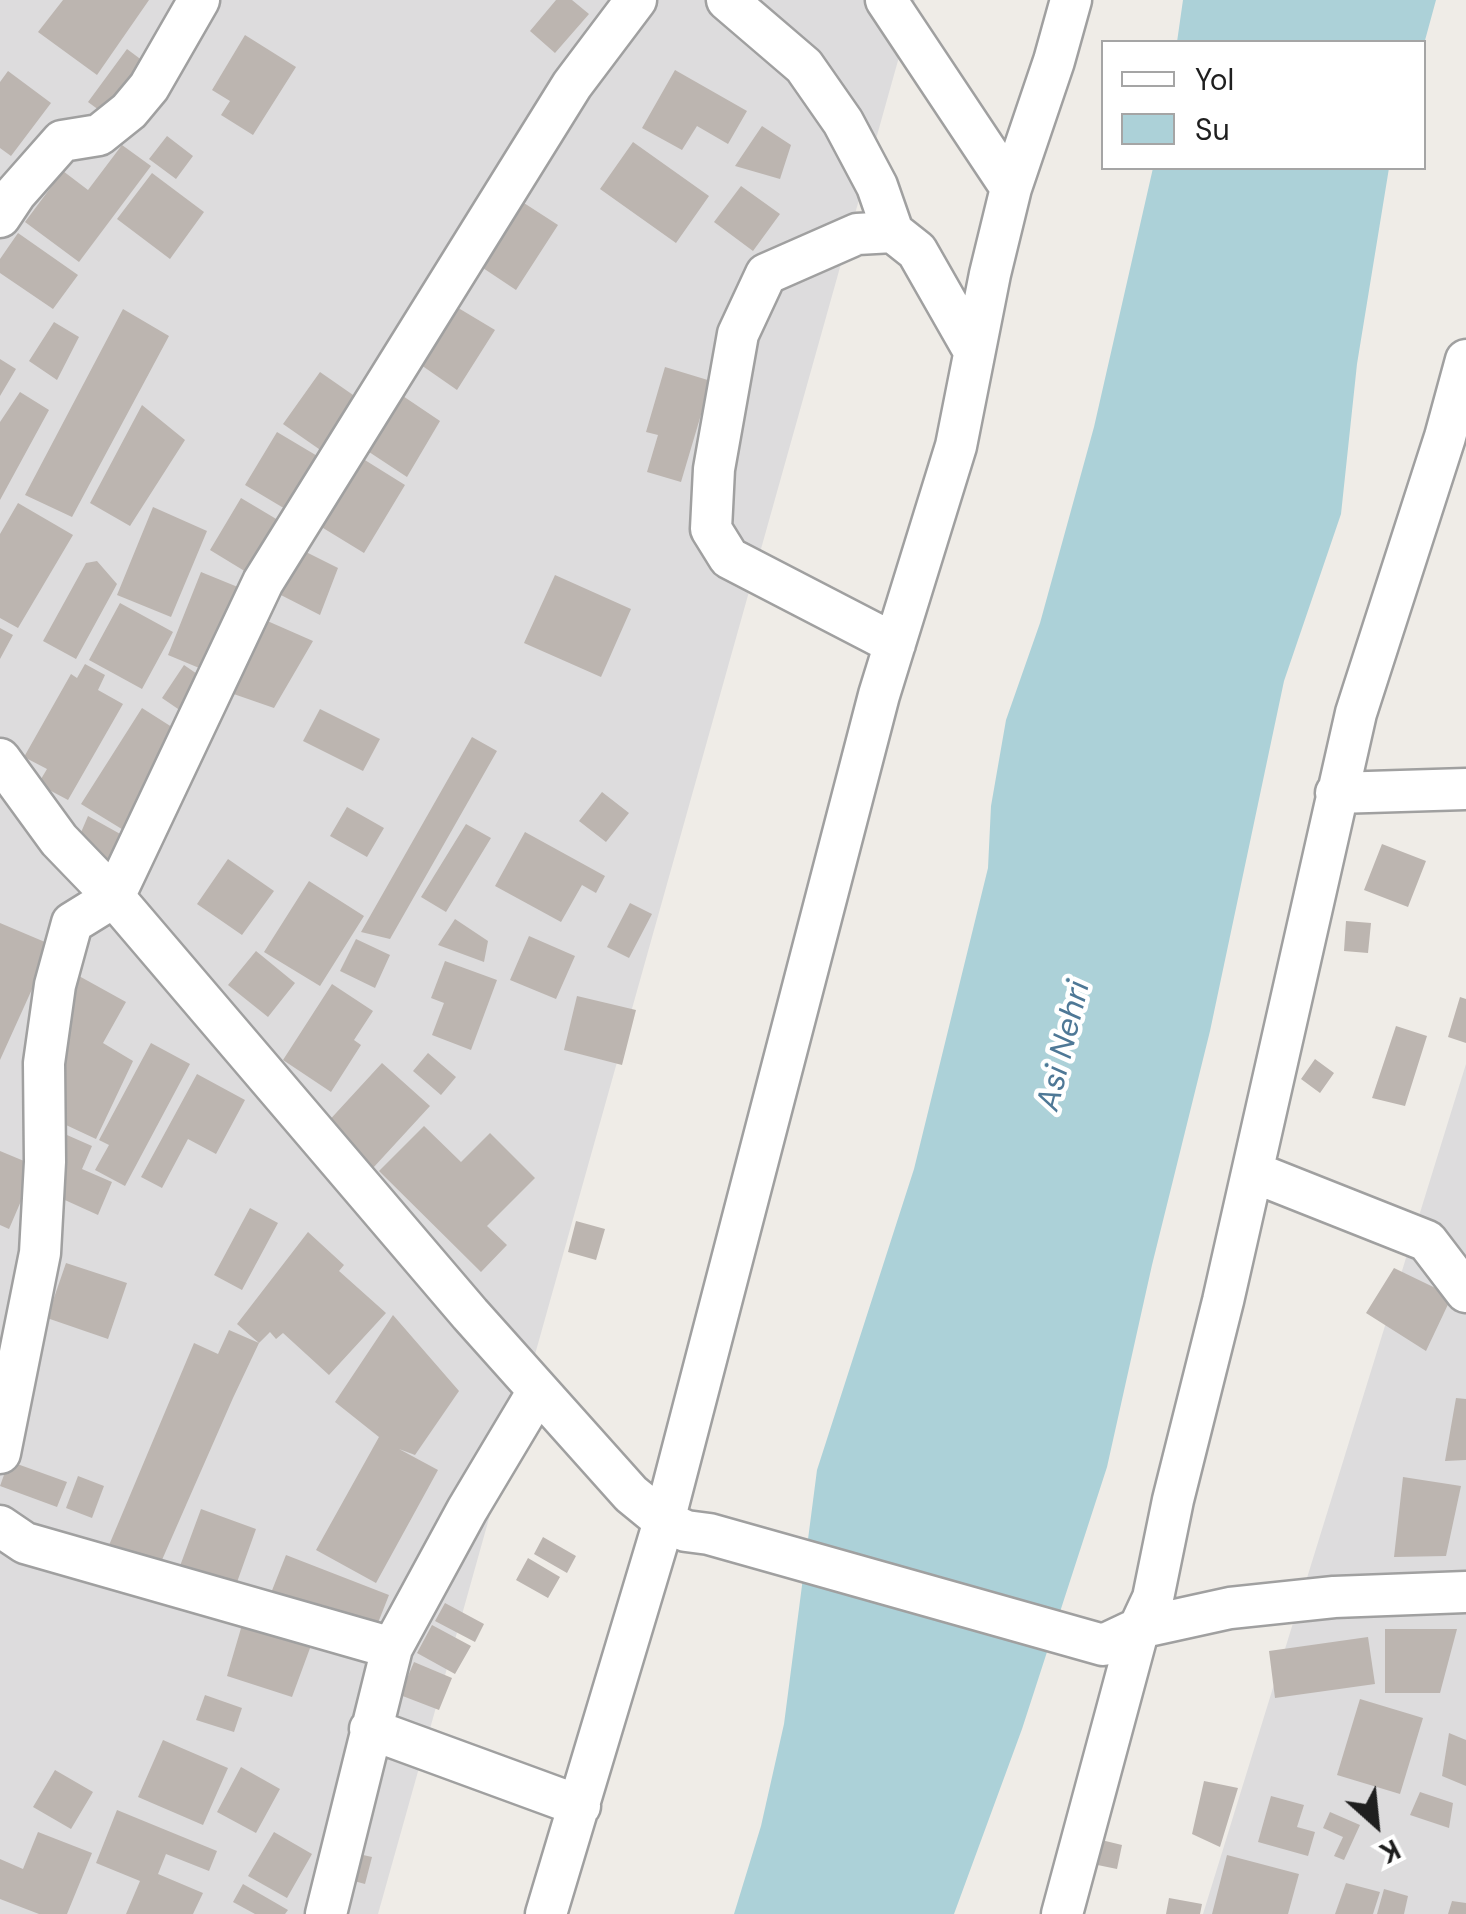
<!DOCTYPE html>
<style>
body{margin:0}
#map{position:relative;width:1466px;height:1914px;overflow:hidden;background:#efece7;font-family:"DM Sans",sans-serif}
canvas{display:block}
.legend{position:absolute;left:1101px;top:40px;width:325px;height:130px;box-sizing:border-box;background:#fff;border:2px solid #a5a5a5;margin:0;padding:12px 18px;list-style:none;font-size:30px;color:#1f1f1f}
.legend li{display:flex;align-items:center;gap:20px;height:50px}
.legend b{width:50px;border:2px solid #a5a5a5}
.north{position:absolute;left:1326px;top:1774px;width:100px;height:100px;-webkit-text-stroke:8px #fff;paint-order:stroke;rotate:153deg;font-size:28px;font-weight:700;line-height:40px;text-align:center;color:#1f1f1f}
.north::after{content:'';display:block;margin:auto;width:35px;height:45px;background:#1f1f1f;clip-path:polygon(50% 0,100% 100%,50% 72%,0 100%)}
</style>
<div id="map">
<canvas width="1466" height="1914"></canvas>
<ul class="legend">
<li><b style="height:12px;background:#fff"></b>Yol</li>
<li><b style="height:28px;background:#acd1d8"></b>Su</li>
</ul>
<div class="north">K</div>
</div>
<script>
const context = document.querySelector('canvas').getContext('2d');
context.lineJoin = 'round';
function paint(path, color) { context.fillStyle = color; context.fill(path, 'evenodd'); }
const shape = rows => new Path2D(rows.map(r => 'M' + r).join(''));
function strokePath(path, color, width, dash) { context.strokeStyle = color; context.lineWidth = width; context.lineCap = dash ? 'butt' : 'round'; context.setLineDash(dash || []); context.stroke(path); }
function write(font, color, halo, rows, align = 'center') {
  context.font = font + ' "DM Sans",sans-serif'; context.lineWidth = 9; context.setLineDash([]); context.textBaseline = 'middle'; context.strokeStyle = halo; context.fillStyle = color; for (const [text, x, y, turn = 0] of rows) {
    context.save(); context.translate(x, y); context.rotate((+turn || 0) * Math.PI / 180); context.textAlign = isNaN(turn) ? turn : align; if (halo) context.strokeText(text, 0, 0); context.fillText(text, 0, 0); context.restore();
  }
}
paint(shape([
 [0,0,915,0,378,1914,0,1914],
 [1466,1064,1466,1914,1203,1914]
]), '#dddcdd');
paint(shape([
 [1183,0,1436,0,1424,44,1177,42],
 [1153,168,1389,168,1357,364,1341,514,1284,681,1210,1031,1152,1265,1107,1467,1022,1729,954,1914,734,1914,761,1826,784,1724,817,1470,914,1169,988,868,991,806,1006,720,1040,623,1094,427]
]), '#acd1d8');
paint(shape([
 [63,0,149,0,97,75,38,32],
 [556,0,572,0,589,14,555,53,530,31],
 [245,35,296,67,253,135,221,115,230,101,212,90],
 [127,49,147,64,107,116,88,102],
 [675,70,747,111,728,144,697,126,682,150,642,128],
 [8,71,51,103,11,156,0,148,0,82],
 [762,126,791,145,780,179,735,166],
 [167,136,193,156,176,179,149,159],
 [633,142,709,196,676,243,600,189],
 [122,145,151,166,79,262,25,222,63,171,88,190],
 [152,173,204,212,170,259,117,219],
 [741,186,780,214,753,251,714,222],
 [510,194,558,225,516,290,468,258],
 [18,233,78,275,53,309,0,273,0,259],
 [445,300,495,330,457,390,411,358],
 [123,309,169,336,72,517,25,495],
 [54,322,79,337,57,380,29,361],
 [0,359,16,369,0,396],
 [665,367,711,381,681,482,647,472,658,435,646,432],
 [320,372,366,404,329,456,283,424],
 [394,390,440,421,407,477,360,446],
 [20,392,49,410,0,500,0,422],
 [142,405,185,440,130,526,90,503],
 [277,432,324,460,292,513,245,485],
 [352,452,405,485,364,553,310,520],
 [241,498,288,526,256,578,210,550],
 [18,503,73,535,18,628,0,618,0,534],
 [153,507,207,531,171,617,117,595],
 [304,551,338,568,320,615,275,592],
 [97,561,117,584,76,659,43,641,86,563],
 [201,572,250,592,216,675,168,655],
 [555,575,631,609,601,677,524,643],
 [120,603,173,632,142,689,89,660],
 [256,616,313,641,274,708,225,691],
 [0,628,13,635,0,659],
 [85,664,105,675,98,690,123,704,68,800,38,784,47,769,24,757,71,674,77,678],
 [184,665,203,678,181,711,162,698],
 [142,708,186,736,125,831,81,804],
 [320,709,380,739,363,771,303,741],
 [472,737,497,751,390,939,361,932],
 [602,792,629,813,606,842,579,821],
 [347,807,384,828,367,857,330,836],
 [88,816,131,840,115,865,79,837],
 [466,824,491,838,446,912,421,897],
 [525,832,605,876,596,893,582,885,561,922,495,886],
 [1382,844,1426,861,1408,907,1364,890],
 [228,859,274,891,242,935,197,904],
 [309,881,364,916,320,986,264,952],
 [630,903,652,914,629,958,607,947],
 [455,919,488,941,484,962,438,945],
 [1346,921,1371,923,1368,953,1344,951],
 [0,923,52,945,0,1060],
 [529,936,575,956,556,999,510,980],
 [356,939,390,955,375,988,340,971],
 [256,951,295,983,268,1017,228,985],
 [445,961,497,980,471,1050,432,1035,444,1003,431,998],
 [79,976,126,1002,103,1043,133,1061,96,1139,51,1118],
 [332,984,373,1011,354,1040,361,1045,331,1092,283,1060],
 [577,996,636,1010,622,1065,564,1050],
 [1460,997,1466,999,1466,1043,1448,1037],
 [1396,1026,1427,1036,1405,1106,1372,1098],
 [151,1043,190,1064,125,1186,95,1170,109,1145,99,1140],
 [428,1053,456,1077,441,1095,413,1071],
 [1315,1059,1334,1073,1320,1093,1301,1079],
 [382,1063,430,1106,373,1168,325,1125],
 [197,1074,245,1100,216,1154,188,1139,162,1188,141,1177],
 [424,1126,461,1162,490,1133,535,1178,487,1226,507,1245,481,1272,379,1171],
 [51,1128,92,1146,82,1169,112,1182,98,1215,56,1196],
 [0,1151,36,1166,9,1229,0,1225],
 [250,1208,278,1223,242,1290,214,1275],
 [576,1221,605,1229,596,1260,568,1252],
 [308,1232,344,1265,339,1271,386,1313,329,1375,283,1333,276,1339,270,1332,259,1343,233,1398,158,1569,107,1550,194,1343,218,1354,229,1330,259,1343,237,1324],
 [66,1263,127,1283,108,1339,47,1318],
 [1394,1268,1452,1296,1426,1351,1366,1313],
 [393,1315,459,1391,415,1455,399,1449,438,1470,376,1583,316,1550,379,1437,335,1402],
 [1456,1398,1466,1399,1466,1460,1445,1461],
 [9,1461,67,1482,57,1507,0,1486],
 [78,1476,104,1486,92,1518,66,1508],
 [1403,1477,1461,1486,1446,1556,1394,1557],
 [201,1509,256,1529,236,1585,180,1566],
 [543,1537,576,1556,567,1573,534,1554],
 [286,1555,389,1595,374,1633,271,1593],
 [528,1558,560,1577,548,1598,516,1580],
 [445,1603,484,1624,475,1642,435,1621],
 [244,1618,313,1640,292,1697,227,1676],
 [432,1625,471,1646,455,1674,417,1653],
 [1385,1629,1457,1629,1440,1693,1385,1693],
 [1368,1637,1375,1684,1275,1698,1269,1651],
 [414,1662,452,1678,439,1710,400,1695],
 [205,1695,242,1708,234,1732,196,1720],
 [1360,1699,1423,1718,1400,1794,1337,1775],
 [1449,1733,1466,1740,1466,1786,1442,1776],
 [163,1740,228,1768,203,1825,138,1797],
 [241,1767,280,1789,256,1833,217,1812],
 [55,1770,93,1792,71,1829,33,1807],
 [1204,1781,1238,1788,1220,1847,1192,1834],
 [1420,1792,1453,1803,1449,1828,1410,1815],
 [1271,1796,1304,1805,1297,1827,1315,1832,1308,1856,1258,1842],
 [117,1810,217,1851,209,1871,166,1854,158,1874,203,1893,193,1914,126,1914,140,1881,96,1863],
 [1330,1812,1360,1825,1344,1860,1334,1856,1343,1837,1323,1828],
 [38,1832,92,1853,67,1914,39,1914,0,1899,0,1859,23,1869],
 [274,1832,312,1854,287,1898,248,1876],
 [1089,1837,1122,1845,1117,1869,1083,1862],
 [350,1852,372,1857,365,1884,343,1878],
 [1227,1855,1299,1874,1288,1914,1212,1914],
 [1346,1883,1380,1892,1373,1914,1335,1914],
 [243,1884,288,1910,285,1914,255,1914,233,1902],
 [1384,1889,1408,1896,1404,1914,1377,1914],
 [1169,1898,1202,1904,1200,1914,1166,1914],
 [1452,1901,1466,1903,1466,1914,1448,1914]
]), '#bcb5b0');
const minor = shape([
 [727,0,804,66,843,122,877,186,893,232],
 [886,0,1011,188],
 [0,217,16,193,62,141,99,135,129,111,149,87,199,0],
 [895,644,729,558,711,529,714,469,738,334,766,274,857,234,893,232,917,251,974,351],
 [0,759,59,840,114,897,470,1314,631,1494,664,1521,686,1531,709,1534,1103,1645,1139,1628,1230,1608,1334,1597,1466,1592],
 [1336,793,1466,789],
 [1253,1172,1427,1241,1466,1292],
 [0,1453,40,1253,45,1162,44,1063,55,985,72,923,114,897,263,582,572,85,636,0],
 [0,1526,25,1543,392,1648],
 [370,1729,580,1806],
 [326,1914,392,1648,467,1510,538,1391],
 [546,1914,664,1521,879,695,956,446,990,274,1011,188,1054,61,1071,0],
 [1062,1914,1139,1628,1153,1598,1173,1500,1223,1301,1356,713,1445,437,1466,360]
]);
strokePath(minor, '#a0a0a0', 45);
strokePath(minor, '#fff', 40);
write('italic 32px', '#4e7896', '#fff', [
 ["Asi Nehri",1065,1046,-76]
]);
</script>
